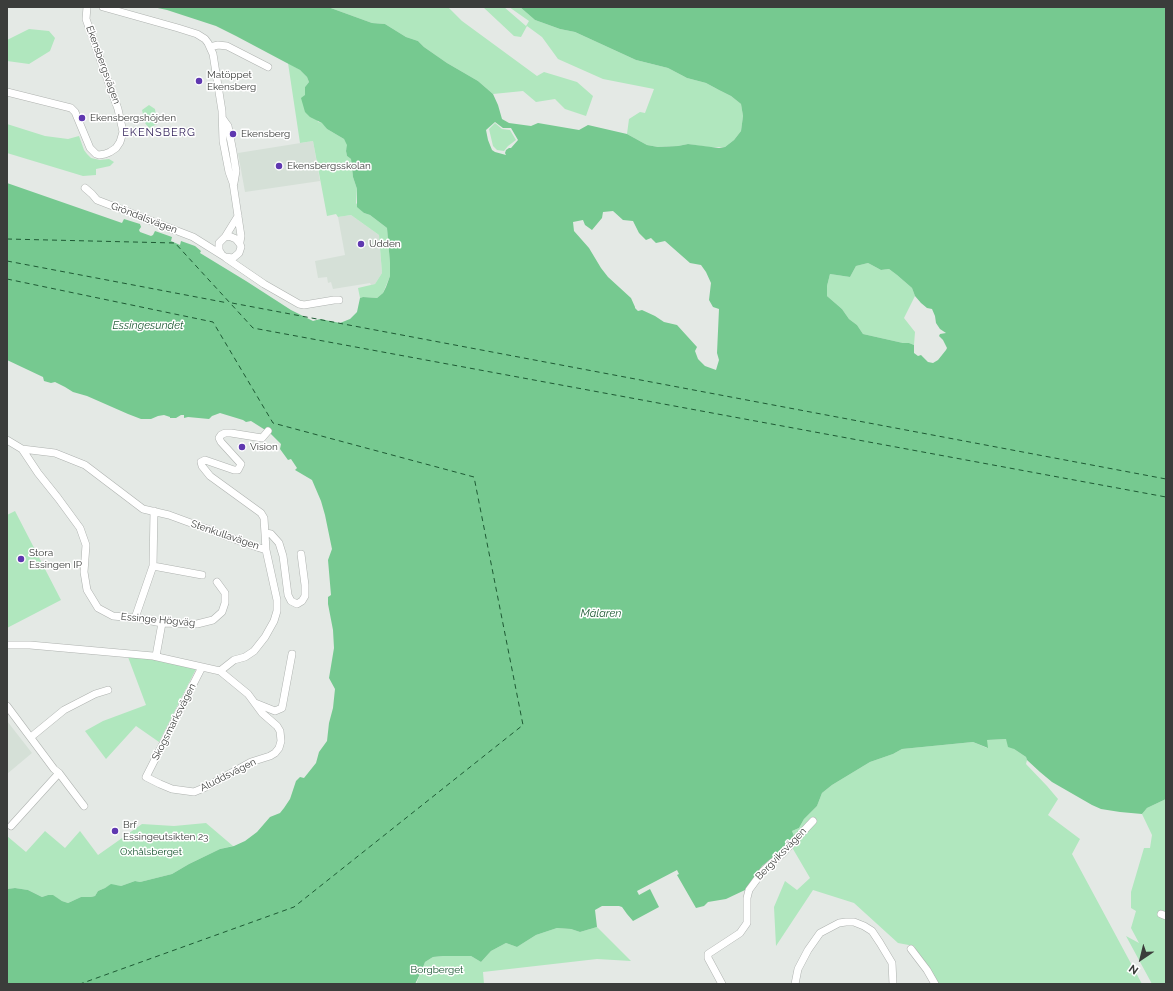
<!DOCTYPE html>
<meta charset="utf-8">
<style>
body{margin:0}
#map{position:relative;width:1173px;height:991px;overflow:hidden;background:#e4e9e5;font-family:Raleway,sans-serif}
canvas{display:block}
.frame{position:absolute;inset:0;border:8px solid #3b3d3b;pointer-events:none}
.north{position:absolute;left:1121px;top:939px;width:40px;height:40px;-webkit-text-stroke:3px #fff;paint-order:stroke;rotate:215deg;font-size:11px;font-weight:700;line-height:16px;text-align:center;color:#3b3d3b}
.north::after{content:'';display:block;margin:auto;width:14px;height:18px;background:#3b3d3b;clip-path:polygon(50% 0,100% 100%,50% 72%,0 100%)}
</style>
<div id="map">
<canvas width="1173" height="991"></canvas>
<div class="frame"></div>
<div class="north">N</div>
</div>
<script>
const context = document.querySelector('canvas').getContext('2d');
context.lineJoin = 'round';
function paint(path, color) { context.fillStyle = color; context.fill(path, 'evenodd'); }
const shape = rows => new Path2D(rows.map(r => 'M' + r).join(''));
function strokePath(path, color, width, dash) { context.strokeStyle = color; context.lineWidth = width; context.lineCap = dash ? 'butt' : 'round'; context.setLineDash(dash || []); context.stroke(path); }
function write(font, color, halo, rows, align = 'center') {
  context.font = font + ' Raleway,sans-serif'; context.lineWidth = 3; context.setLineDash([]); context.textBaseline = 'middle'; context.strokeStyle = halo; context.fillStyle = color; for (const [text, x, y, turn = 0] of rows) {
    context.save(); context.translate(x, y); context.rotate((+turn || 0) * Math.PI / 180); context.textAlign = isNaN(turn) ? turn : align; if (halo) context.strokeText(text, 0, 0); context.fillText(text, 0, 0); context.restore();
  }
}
paint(shape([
 [313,141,320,181,245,192,238,153],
 [351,215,379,235,382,273,375,284,371,285,370,283,333,289,331,282,328,283,327,277,318,278,315,261,345,255,338,217],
 [7,721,32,753,7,774]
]), '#d5e0d7');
paint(shape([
 [328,7,448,7,462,21,537,76,544,72,577,82,593,96,586,116,565,109,555,99,536,102,523,91,493,94,478,81,447,63,424,47,418,41,406,37,385,24,372,23],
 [483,7,504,7,526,26,529,21,509,7,520,7,535,20,560,29,575,32,636,60,668,68,687,78,706,83,719,90,731,96,741,104,743,116,741,131,734,140,725,147,708,147,688,144,678,146,658,147,647,145,627,134,629,119,640,112,645,113,654,89,603,79,558,59,542,37,527,26,521,37,514,36],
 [29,29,49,31,55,38,50,51,29,64,7,61,7,40],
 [288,63,300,70,307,77,309,82,305,87,318,122,323,123,327,129,344,139,348,145,346,151,347,156,351,159,353,177,357,189,356,203,364,213,370,215,387,228,390,263,390,276,383,293,377,298,363,297,360,298,358,288,375,284,382,273,379,235,351,215,338,217,336,214,327,216,313,141,300,143],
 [149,105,155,109,157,124,149,128,145,123,142,110],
 [495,123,502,129,510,130,516,140,508,146,504,151,497,150,493,146,489,129],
 [7,124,45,136,68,139,79,136,84,150,87,154,91,158,100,160,109,159,114,162,110,166,96,169,96,175,83,176,7,153],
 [868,263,881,270,889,269,897,275,912,288,915,296,904,318,915,332,914,345,909,343,903,343,863,334,857,325,849,319,842,309,827,296,827,286,830,274,850,277,856,266],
 [15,511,61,600,7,628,7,515],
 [128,657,159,660,196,669,159,742,136,726,106,759,85,731,103,721,146,705],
 [1006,739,1014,749,1026,757,1027,760,1026,764,1047,786,1058,799,1048,815,1080,839,1072,854,1142,984,937,984,914,946,898,943,854,903,813,890,776,946,774,907,785,881,797,890,810,878,793,849,794,836,792,831,799,828,804,819,817,806,822,793,832,785,870,762,893,754,902,749,973,742,987,748,987,740],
 [1166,799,1166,984,1152,984,1126,936,1139,943,1131,928,1136,911,1131,908,1131,892,1144,848,1150,848,1152,835,1142,814,1147,808],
 [206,823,233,846,220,849,189,864,172,874,140,882,135,881,121,886,111,885,105,888,98,891,95,896,91,897,81,897,68,903,62,901,52,895,48,895,42,897,28,890,15,888,7,889,7,836,26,852,45,831,65,848,80,831,98,855,142,824,174,826],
 [597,927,631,961,597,959,483,972,484,984,416,984,422,970,425,962,433,957,443,956,471,956,481,962,491,951,506,943,517,947,536,935,557,928,571,929,580,932]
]), '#b0e7be');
paint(shape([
 [153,7,328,7,372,23,385,24,406,37,418,41,424,47,447,63,478,81,493,94,498,105,502,119,509,123,531,126,538,123,579,130,588,125,627,134,647,145,658,147,678,146,688,144,719,148,725,147,734,140,741,131,743,116,741,104,731,96,719,90,706,83,687,78,668,68,636,60,575,32,560,29,535,20,520,7,1166,7,1166,799,1147,808,1142,814,1120,812,1101,809,1092,805,1052,782,1040,772,1027,760,1026,757,1014,749,1008,747,1006,739,987,740,988,748,973,742,902,749,893,754,870,762,832,785,822,793,817,806,804,819,799,828,792,831,794,836,783,849,762,866,756,877,745,890,726,899,708,902,704,906,696,908,677,875,679,874,677,870,637,891,639,895,650,889,659,907,633,921,627,914,622,907,619,906,602,906,595,910,597,927,580,932,571,929,557,928,536,935,517,947,506,943,491,951,481,962,471,956,443,956,433,957,425,962,422,970,415,984,7,984,7,889,15,888,28,890,42,897,48,895,53,895,62,901,68,903,81,897,91,897,95,896,98,891,105,888,111,884,121,886,135,881,140,882,172,874,189,864,220,849,234,846,245,841,257,832,270,817,280,813,284,808,290,799,296,781,300,777,304,778,316,763,319,752,327,741,329,723,333,708,335,689,329,678,334,648,333,630,328,604,328,597,331,595,328,560,332,549,325,515,321,501,312,480,295,470,297,468,291,459,288,460,280,449,281,444,270,433,251,421,246,422,243,420,220,413,212,416,209,419,188,417,184,418,184,415,181,415,176,418,170,418,170,417,164,415,158,416,151,419,141,419,128,414,87,396,73,392,65,387,55,382,51,383,44,381,43,377,7,360,7,183,122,223,124,219,140,224,141,227,139,230,140,232,151,236,153,235,155,231,172,237,171,241,180,245,181,241,195,246,201,251,200,253,246,281,291,310,313,321,320,319,340,323,350,319,357,312,360,298,363,297,377,298,383,293,386,287,390,276,390,263,387,228,370,215,364,213,357,207,357,189,353,177,351,159,347,156,346,151,347,145,344,139,327,129,322,123,310,117,305,112,301,98,305,95,305,87,309,82,307,77,300,70,236,36,216,26,167,10],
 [495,122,503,128,511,128,518,140,511,148,509,148,506,150,505,153,506,155,495,152,492,150,488,140,486,130],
 [613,211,623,220,633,221,639,233,646,240,651,238,656,243,665,241,690,263,701,265,706,272,711,283,709,300,713,307,719,309,717,353,719,360,716,370,705,366,698,359,695,351,697,347,677,325,664,322,655,316,642,310,638,311,635,308,635,307,631,298,608,277,601,268,589,248,574,231,573,222,583,220,585,225,592,230,602,218,603,212],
 [868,263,881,270,889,269,897,275,912,288,915,296,921,303,927,308,932,309,935,316,936,323,940,329,946,333,940,334,939,336,943,340,947,348,946,350,938,360,933,363,928,362,921,355,918,356,914,353,914,345,909,343,903,343,863,334,857,325,849,319,842,309,827,296,827,286,830,274,850,277,856,266]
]), '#76c990');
strokePath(shape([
 [7,239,175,243,253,328,1166,497],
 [7,261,228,303],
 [7,279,213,322,273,423,474,477,523,725,294,907,80,984],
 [232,303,1166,479]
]), '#1e5a34', 1, [5, 4]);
const minor = shape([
 [103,7,178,28,197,34,205,39,208,43,213,54,222,111,223,141,229,172,233,183,241,236,240,242],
 [210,47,218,45,227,46,268,67],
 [7,92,71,108,75,112,90,148,96,154,99,155,105,154,110,152,116,148,120,142,123,132,118,109,86,19,87,7],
 [223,119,228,126,233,152,236,171,234,183],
 [85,188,92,194,97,200,193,237,225,257,233,258,239,253,241,247,240,244,236,239,229,236,225,237,219,243,219,250,222,255],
 [225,237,238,216],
 [226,258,264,284,299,304,304,305,334,300,339,300],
 [7,440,22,449,55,453,85,465,143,509,169,515,248,544,266,550,277,600,277,611,274,621,265,637,254,651,245,657,234,660,220,671,153,656,30,645,7,645],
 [22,449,38,473,58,498,80,528,86,545,84,572,87,590,98,608,113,616,135,618,162,623,197,624,213,620,222,612,225,603,225,593,217,582],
 [266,533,271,534,279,543,283,556,288,595,291,601,297,604,302,601,305,596,305,585,301,554],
 [266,550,264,518,261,513,210,476,202,466,201,462,205,460,234,470,238,470,241,464,221,442,219,438,221,435,225,433,231,433,262,438,268,431],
 [153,566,202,575],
 [135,618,153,566,154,511],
 [156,656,162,623],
 [202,667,146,777,160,784,172,789,194,792,206,787,251,762,270,756,275,753,279,748,281,741,280,731,277,726,262,713,248,694,220,671],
 [255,703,275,711,282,708,292,654],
 [7,706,54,769,59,773,68,785,84,806],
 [31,737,64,710,95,694,108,690],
 [11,826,59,773],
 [1161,914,1166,916],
 [911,949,927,970,935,984],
 [722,984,708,958,708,954,740,933,747,923,747,898,749,890,763,871,782,854,813,821],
 [795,984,798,969,808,950,820,933,839,923,846,922,854,922,864,926,872,931,880,943,892,963,893,984]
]);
strokePath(minor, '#aeb2af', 8);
strokePath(minor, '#fff', 7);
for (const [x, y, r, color] of [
 [199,81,4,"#5f38b0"],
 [82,118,4,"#5f38b0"],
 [233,134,4,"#5f38b0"],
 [279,166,4,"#5f38b0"],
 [361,244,4,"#5f38b0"],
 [242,447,4,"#5f38b0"],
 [21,559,4,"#5f38b0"],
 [115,831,4,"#5f38b0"]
]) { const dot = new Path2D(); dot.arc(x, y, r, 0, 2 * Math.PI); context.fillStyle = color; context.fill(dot); strokePath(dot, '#fff', 1.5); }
write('10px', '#3b3d3b', '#fff', [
 ["Ekensbergsvägen",103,65,70],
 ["Gröndalsvägen",144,218,21],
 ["Stenkullavägen",225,535,19],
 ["Essinge Högväg",158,620,5],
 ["Skogsmarksvägen",174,722,-63],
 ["Aluddsvägen",228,775,-27],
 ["Bergviksvägen",781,854,-46]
]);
write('10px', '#3b3d3b', '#fff', [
 ["Matöppet",207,75],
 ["Ekensberg",207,87],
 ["Ekensbergshöjden",90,118],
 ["Ekensberg",241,134],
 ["Ekensbergsskolan",287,166],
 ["Udden",369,244],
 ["Vision",250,447],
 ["Stora",29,553],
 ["Essingen IP",29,565],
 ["Brf",123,825],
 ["Essingeutsikten 23",123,837]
], 'left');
write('10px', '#17542f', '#fff', [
 ["Oxhålsberget",151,852],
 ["Borgberget",437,970]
]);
context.letterSpacing = '1px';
write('11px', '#2c1b55', '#fff', [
 ["EKENSBERG",159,133]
]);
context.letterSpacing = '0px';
write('italic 11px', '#1e5a34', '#fff', [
 ["Essingesundet",148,326],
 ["Mälaren",601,614]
]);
</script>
